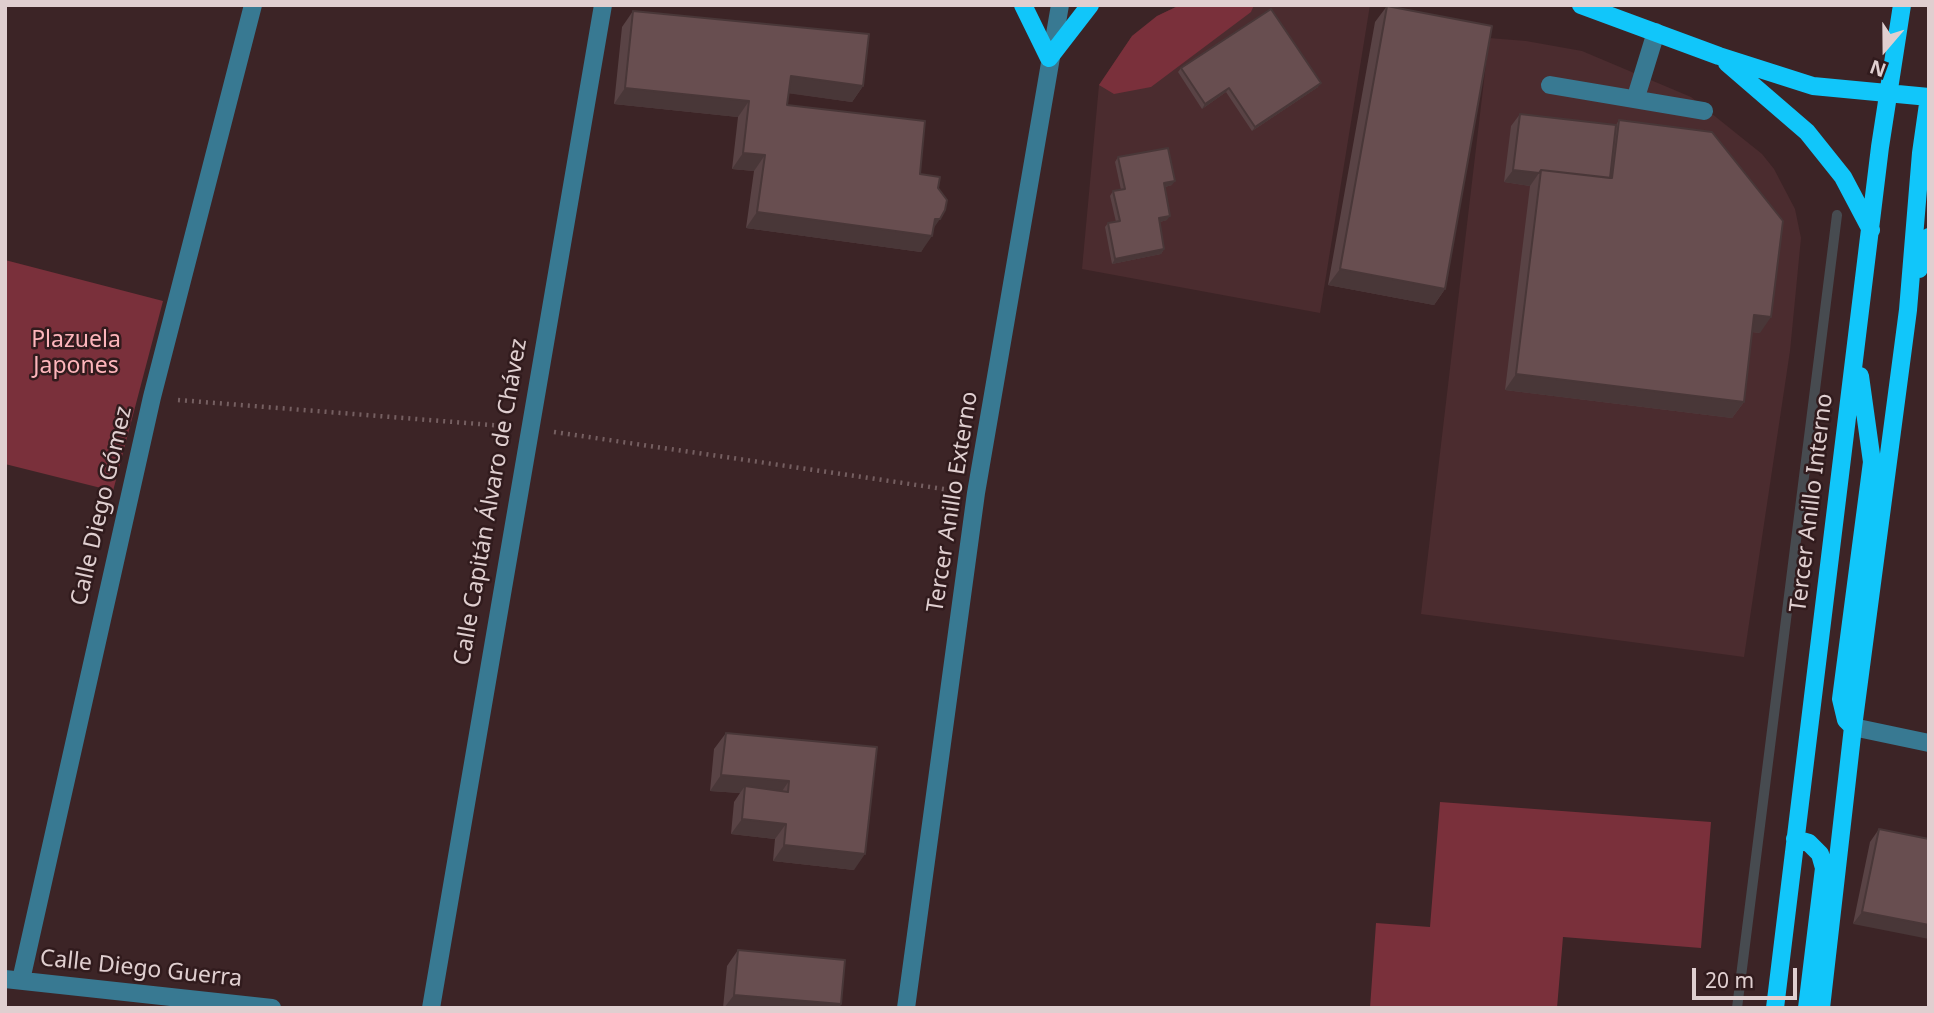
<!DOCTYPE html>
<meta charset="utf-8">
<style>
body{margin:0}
#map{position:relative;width:1934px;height:1013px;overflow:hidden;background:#3c2426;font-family:"Noto Sans",sans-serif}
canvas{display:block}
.frame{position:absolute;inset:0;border:7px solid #e0cfd0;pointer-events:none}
.north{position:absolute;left:1850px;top:14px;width:70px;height:70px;-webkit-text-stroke:5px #311b1d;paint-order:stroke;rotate:200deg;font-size:19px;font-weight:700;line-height:28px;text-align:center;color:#e0cfd0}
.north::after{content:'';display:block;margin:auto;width:24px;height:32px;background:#e0cfd0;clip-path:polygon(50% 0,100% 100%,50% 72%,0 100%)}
.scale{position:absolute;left:1692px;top:968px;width:105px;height:32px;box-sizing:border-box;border:4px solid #e0cfd0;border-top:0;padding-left:9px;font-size:21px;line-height:24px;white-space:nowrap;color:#e0cfd0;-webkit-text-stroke:5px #311b1d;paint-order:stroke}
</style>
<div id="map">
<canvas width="1934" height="1013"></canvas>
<div class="frame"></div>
<div class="north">N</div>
<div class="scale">20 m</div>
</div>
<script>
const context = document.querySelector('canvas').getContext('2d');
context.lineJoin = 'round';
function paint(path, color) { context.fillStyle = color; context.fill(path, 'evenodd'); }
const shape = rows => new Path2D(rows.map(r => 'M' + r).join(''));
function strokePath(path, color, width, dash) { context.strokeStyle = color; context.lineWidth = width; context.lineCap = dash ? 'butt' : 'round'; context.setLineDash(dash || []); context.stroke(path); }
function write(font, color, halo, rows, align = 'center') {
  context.font = font + ' "Noto Sans",sans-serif'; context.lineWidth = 5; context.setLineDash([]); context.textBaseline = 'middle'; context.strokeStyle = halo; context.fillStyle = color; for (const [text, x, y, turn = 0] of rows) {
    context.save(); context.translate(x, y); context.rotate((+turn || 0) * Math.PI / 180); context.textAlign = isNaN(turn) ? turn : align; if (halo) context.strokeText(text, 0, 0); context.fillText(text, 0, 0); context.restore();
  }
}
paint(shape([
 [1180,5,1370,5,1320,313,1082,269,1099,85,1132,36,1157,16],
 [1489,38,1526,41,1582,51,1691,97,1762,154,1774,169,1795,209,1801,238,1790,351,1744,657,1421,614]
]), '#4b2c2f');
paint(shape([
 [1180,5,1254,5,1251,12,1151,87,1114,94,1099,85,1132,36,1157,16],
 [5,260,163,301,113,491,5,464],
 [1440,802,1711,822,1701,948,1563,937,1557,1008,1370,1008,1376,923,1430,927]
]), '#7a303b');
strokePath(shape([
 [1737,1008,1837,215]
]), '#474b50', 10);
strokePath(shape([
 [178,400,504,426],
 [554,432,951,490]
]), '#755f61', 4.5, [2, 5]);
strokePath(shape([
 [1550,85,1704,111],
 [1636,97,1656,32],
 [1853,727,1929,743],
 [5,979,272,1008],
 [21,980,152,397,253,5],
 [431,1008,603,5],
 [906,1008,976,493,1060,5]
]), '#387992', 18);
strokePath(shape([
 [1023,5,1049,58,1090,5],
 [1581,5,1719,56,1813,86,1929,97],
 [1727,63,1807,132,1843,177,1871,230],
 [1919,269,1929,237],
 [1853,727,1846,720,1841,699,1872,462,1860,376],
 [1795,839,1809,843,1820,854,1824,868,1807,1008],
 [1775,1008,1880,147,1902,5],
 [1821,1008,1853,727,1908,310,1921,153,1929,97]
]), '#11c6fa', 18);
paint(shape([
 [1387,6,1445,289,1434,305,1328,285,1375,22],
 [633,11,863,86,852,102,789,93,787,105,920,174,938,188,933,229,921,252,746,228,754,171,732,169,738,117,614,104,622,27],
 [1181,68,1318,87,1252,131,1226,92,1202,109,1178,72],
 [1520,114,1616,125,1619,120,1760,333,1752,332,1744,402,1732,418,1505,390,1530,186,1504,182,1511,126],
 [1118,157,1172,185,1165,187,1167,220,1160,222,1164,249,1161,254,1112,264,1105,227,1108,223,1116,222,1110,196,1113,191,1121,190,1115,162],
 [726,733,877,747,854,870,773,861,775,839,731,834,734,802,740,793,710,791,714,749],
 [1879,829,1929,839,1853,924,1870,842],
 [738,950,841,1004,839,1008,723,1008,727,966]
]), '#594345');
paint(shape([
 [791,76,863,86,852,102,779,92],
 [1321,83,1318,87,1252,131,1255,127],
 [625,88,749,101,738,117,614,104],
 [1229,88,1226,92,1202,109,1205,104],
 [743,153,765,155,754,171,732,169],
 [1513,170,1539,173,1530,186,1504,182],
 [1175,181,1172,185,1161,188,1164,183],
 [757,212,940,219,929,235,932,236,921,252,746,228],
 [1170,216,1167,220,1156,223,1159,218],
 [1164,249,1161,254,1112,264,1115,259],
 [1340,269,1445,289,1434,305,1328,285],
 [1754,315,1771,317,1760,333,1743,331],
 [1516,374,1744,402,1732,418,1505,390],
 [721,775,789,781,778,797,745,786,740,793,710,791],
 [742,819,786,824,775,839,731,834],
 [784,845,865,854,854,870,773,861],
 [1862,912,1929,925,1929,939,1853,924],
 [734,995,841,1004,839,1008,724,1008]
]), '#493738');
const building = shape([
 [1387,6,1492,26,1445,289,1340,269,1387,6],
 [1271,9,1321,83,1255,127,1229,88,1205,104,1181,68,1271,9],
 [633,11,869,34,863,86,791,76,787,105,925,121,920,174,940,177,938,188,947,200,945,210,940,219,935,219,932,236,757,212,765,155,743,153,749,101,625,88,633,11],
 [1520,114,1616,125,1610,178,1541,170,1539,173,1513,170,1520,114],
 [1619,120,1712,132,1783,221,1771,317,1754,315,1744,402,1516,374,1541,170,1612,178,1619,120],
 [1168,148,1175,181,1164,183,1170,216,1159,218,1164,249,1115,259,1108,223,1120,221,1113,191,1125,189,1118,157,1168,148],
 [726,733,877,747,865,854,784,845,786,824,742,819,745,786,788,792,789,781,721,775,726,733],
 [1879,829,1929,839,1929,925,1862,912,1879,829],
 [738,950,845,960,841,1004,734,995,738,950]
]);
paint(building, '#684e50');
strokePath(building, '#493738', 2);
write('23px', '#fdb5bb', '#311b1d', [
 ["Plazuela",76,340],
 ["Japones",76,366]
]);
write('23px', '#e0cfd0', '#311b1d', [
 ["Calle Capitán Álvaro de Chávez",491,502,-80],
 ["Tercer Anillo Externo",953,502,-81],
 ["Tercer Anillo Interno",1812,503,-83],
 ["Calle Diego Gómez",102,506,-77],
 ["Calle Diego Guerra",141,969,6]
]);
</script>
